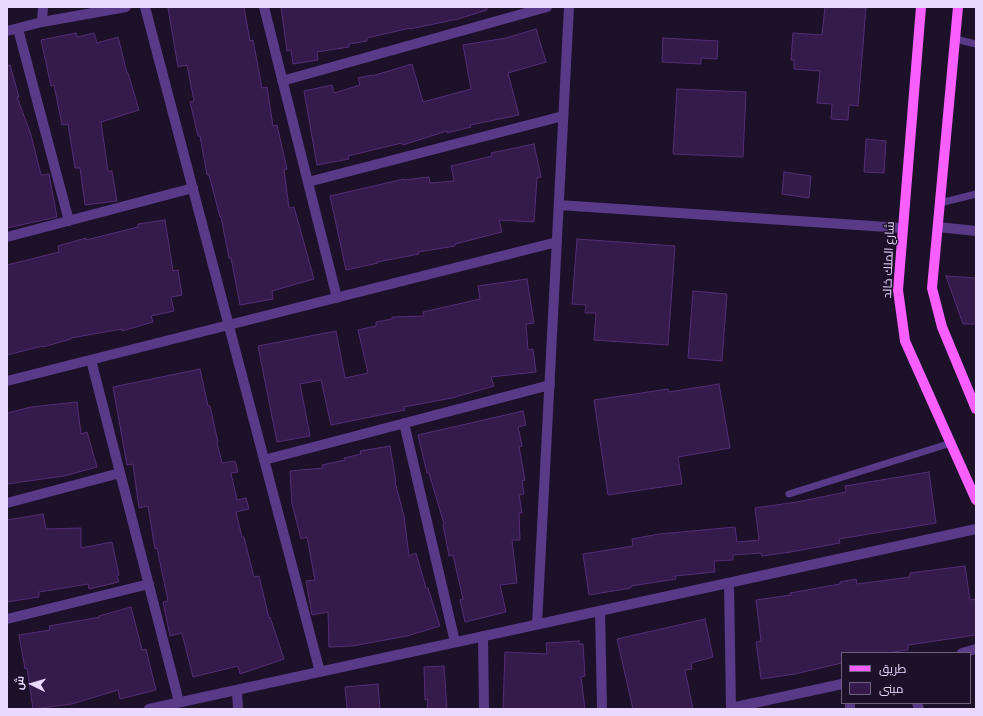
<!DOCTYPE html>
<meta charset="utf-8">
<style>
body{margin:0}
#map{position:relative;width:983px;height:716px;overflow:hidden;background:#1d1029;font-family:Karla,Cairo,sans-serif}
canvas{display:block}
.frame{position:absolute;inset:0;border:8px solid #ead8ff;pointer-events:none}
.legend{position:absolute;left:841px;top:652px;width:130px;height:52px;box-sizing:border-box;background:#1d1029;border:1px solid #6f607f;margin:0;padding:5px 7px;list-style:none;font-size:12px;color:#ead8ff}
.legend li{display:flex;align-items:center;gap:8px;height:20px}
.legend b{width:20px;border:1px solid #6f607f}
.north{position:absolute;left:12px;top:664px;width:40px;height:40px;-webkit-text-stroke:3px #1d1029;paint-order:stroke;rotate:275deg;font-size:11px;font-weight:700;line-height:16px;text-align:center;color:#ead8ff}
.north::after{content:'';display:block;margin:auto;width:14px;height:18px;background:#ead8ff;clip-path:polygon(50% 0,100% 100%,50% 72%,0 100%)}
</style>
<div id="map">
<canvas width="983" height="716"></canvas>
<div class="frame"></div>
<ul class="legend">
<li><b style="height:5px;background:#f95fff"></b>طريق</li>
<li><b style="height:11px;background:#351b4b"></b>مبنى</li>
</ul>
<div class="north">ش</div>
</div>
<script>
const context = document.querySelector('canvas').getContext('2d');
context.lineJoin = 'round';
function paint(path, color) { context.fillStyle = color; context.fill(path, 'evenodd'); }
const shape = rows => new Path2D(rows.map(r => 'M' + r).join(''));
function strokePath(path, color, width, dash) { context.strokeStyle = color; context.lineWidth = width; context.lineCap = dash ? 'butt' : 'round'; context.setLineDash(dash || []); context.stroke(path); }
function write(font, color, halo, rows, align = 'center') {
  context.font = font + ' Karla,Cairo,sans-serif'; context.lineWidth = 3; context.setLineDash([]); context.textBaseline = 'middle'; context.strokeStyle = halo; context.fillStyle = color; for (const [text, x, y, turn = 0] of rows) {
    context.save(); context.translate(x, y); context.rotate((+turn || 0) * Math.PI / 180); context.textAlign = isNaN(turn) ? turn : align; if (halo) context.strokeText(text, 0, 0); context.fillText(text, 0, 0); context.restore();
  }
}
const building = shape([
 [174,7,244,7,250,41,253,40,262,88,267,87,273,126,277,125,287,169,284,170,289,208,294,207,314,279,272,291,273,299,240,305,231,258,229,258,221,217,220,217,209,175,207,175,200,136,198,136,190,102,194,101,187,65,178,67,168,8,174,7],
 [281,7,487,7,487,10,458,19,410,29,410,28,367,38,367,41,349,44,349,47,317,52,318,60,293,64,291,50,287,51,281,7],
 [825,7,866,8,858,106,849,105,848,120,831,119,832,104,817,103,820,71,794,69,794,60,791,60,793,33,822,35,825,7],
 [536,29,546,62,508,73,519,115,470,125,471,127,447,133,447,131,403,145,402,143,348,156,349,159,317,165,304,91,332,85,334,93,360,85,358,78,372,75,372,76,412,64,423,102,471,89,463,45,506,38,536,29],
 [76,33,77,37,94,33,97,43,118,37,127,73,128,73,139,110,101,122,108,171,112,171,117,201,85,205,80,168,75,168,68,124,62,125,54,85,51,86,41,40,76,33],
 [663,38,718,41,717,59,701,58,701,64,662,62,663,38],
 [10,65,19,97,17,97,31,135,41,175,49,174,57,217,7,228,7,66,10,65],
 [677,89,746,92,743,157,673,154,677,89],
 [866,139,886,141,884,173,864,172,866,139],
 [534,144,541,177,537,178,534,222,499,220,502,232,455,244,455,246,418,252,419,254,377,262,378,263,346,270,330,196,404,179,404,180,429,177,430,183,454,181,451,166,492,156,491,153,534,144],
 [784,172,811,176,809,198,782,194,784,172],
 [165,220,173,271,178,270,182,295,171,297,174,311,151,316,153,322,122,331,122,329,71,338,71,339,43,347,43,346,7,355,7,265,59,252,58,246,86,238,86,240,138,227,138,224,165,220],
 [577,239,675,246,668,345,594,340,596,313,585,313,586,305,572,304,577,239],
 [946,276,976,278,976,324,963,324,946,276],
 [527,279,534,323,526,324,528,350,533,349,536,372,491,377,494,386,452,398,404,407,405,410,331,425,321,380,300,384,310,436,277,442,258,346,336,331,345,378,368,373,358,330,376,326,376,322,392,319,392,317,424,316,423,312,480,299,478,286,527,279],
 [693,291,727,294,722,361,688,358,693,291],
 [200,369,208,406,210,406,218,442,217,443,222,463,235,461,238,472,231,473,237,500,246,498,249,509,236,512,242,537,244,537,254,577,259,576,269,618,270,617,284,659,240,674,238,666,193,677,182,633,170,636,163,602,168,601,157,548,155,549,148,506,139,508,133,464,127,465,113,387,200,369],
 [719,384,730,448,678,457,682,484,608,495,594,400,668,389,669,392,719,384],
 [77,402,81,434,87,432,97,467,64,476,7,484,7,413,31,407,77,402],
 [523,411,526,425,518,427,522,446,519,447,525,480,522,481,524,494,519,495,522,513,519,513,520,540,512,540,517,583,500,585,506,612,465,622,460,600,463,599,453,555,449,556,443,525,444,524,429,473,427,473,418,435,523,411],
 [390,446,396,482,395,482,404,516,409,556,416,553,426,588,428,588,440,626,407,636,352,646,329,647,328,612,312,615,306,581,315,580,307,537,301,539,292,504,290,471,323,468,322,465,345,460,344,458,361,454,360,451,390,446],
 [929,472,936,523,839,539,840,543,791,552,762,556,761,553,733,555,733,560,714,561,715,572,675,576,676,579,631,586,631,588,589,595,583,554,633,546,632,539,659,534,735,527,737,542,759,540,755,508,797,502,846,492,845,486,929,472],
 [43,514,46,529,81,528,81,548,112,542,119,575,117,576,119,582,89,589,88,584,39,592,39,597,7,602,7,520,43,514],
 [965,566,970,600,976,599,976,635,908,645,908,650,887,653,842,653,842,663,795,674,761,679,756,642,761,641,756,600,791,595,790,593,840,584,840,582,856,579,857,584,910,577,910,573,965,566],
 [131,607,142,650,146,649,156,690,120,699,118,690,72,704,33,709,27,668,25,669,19,635,50,630,49,626,100,617,99,616,131,607],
 [705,619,713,657,691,663,692,669,685,670,693,709,633,709,617,639,705,619],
 [579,641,579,644,583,644,585,676,581,677,585,709,503,709,505,652,547,654,546,643,579,641],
 [444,666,447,709,427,709,428,699,425,700,424,667,444,666],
 [378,684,380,709,347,709,345,687,378,684]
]);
paint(building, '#351b4b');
strokePath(building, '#552d77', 1);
strokePath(shape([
 [955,39,976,44],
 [940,203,976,194],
 [789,494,951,443]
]), '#583a89', 7);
strokePath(shape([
 [264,7,337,298],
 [42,22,43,7],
 [18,29,69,221],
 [282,81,547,7],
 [308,182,563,116],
 [7,237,193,188],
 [91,360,179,702],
 [404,423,455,642],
 [264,460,550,385],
 [7,503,120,473],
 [600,611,602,709],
 [7,619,149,584],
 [483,636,484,709],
 [962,653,976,649],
 [850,703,850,709],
 [917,703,919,709],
 [731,708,842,684]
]), '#583a89', 10);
strokePath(shape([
 [145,7,320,672],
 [7,31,42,22,126,7],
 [559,205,902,228],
 [938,227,976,231],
 [7,381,557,242],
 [729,583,731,709],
 [537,624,569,7],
 [237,690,238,709],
 [149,709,976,529]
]), '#583a89', 10);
strokePath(shape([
 [921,7,898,290,905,341,976,500],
 [958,7,932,288,942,327,976,409]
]), '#f95fff', 10);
write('12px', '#ead8ff', '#1d1029', [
 ["شارع الملك خالد",889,260,-88]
]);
</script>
